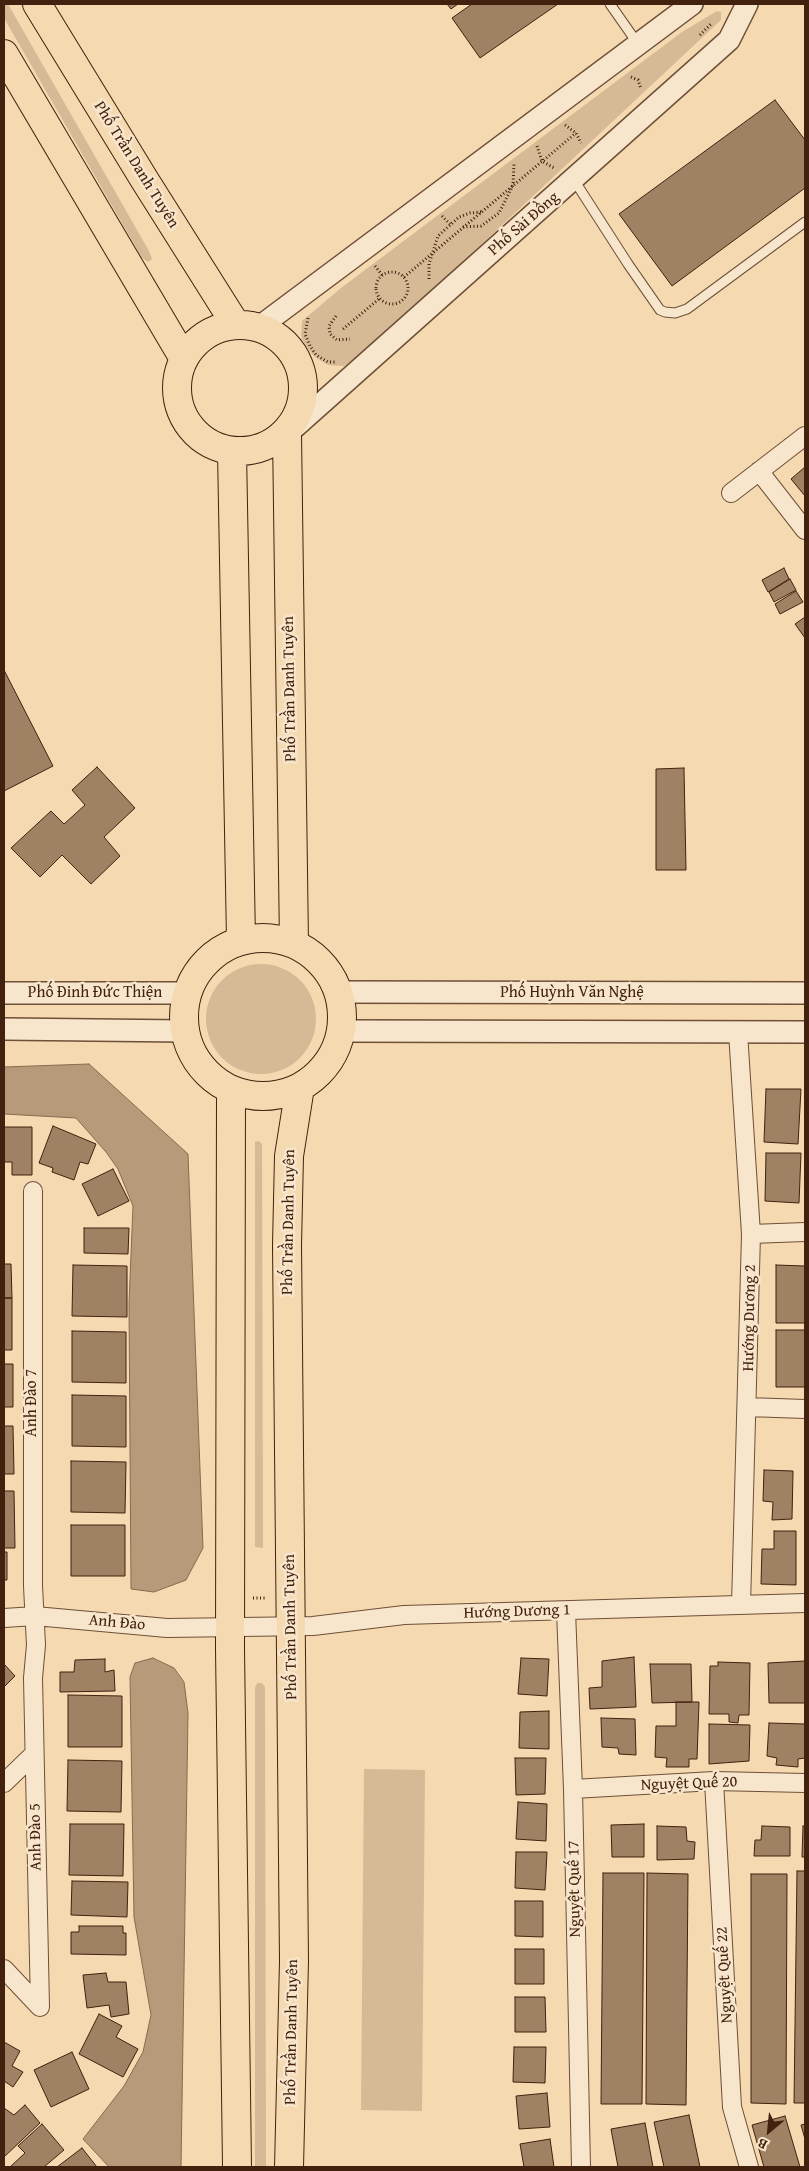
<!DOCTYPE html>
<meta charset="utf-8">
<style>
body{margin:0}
#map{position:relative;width:809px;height:2171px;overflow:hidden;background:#f4d9b1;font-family:"Gentium Book Plus",serif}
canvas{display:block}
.frame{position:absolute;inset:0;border:5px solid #42210e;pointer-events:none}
.north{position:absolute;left:744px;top:2106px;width:50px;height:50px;-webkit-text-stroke:4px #f8e6cc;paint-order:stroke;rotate:208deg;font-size:14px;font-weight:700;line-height:20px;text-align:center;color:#42210e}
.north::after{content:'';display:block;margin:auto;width:18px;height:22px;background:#42210e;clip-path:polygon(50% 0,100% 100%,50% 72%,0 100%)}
</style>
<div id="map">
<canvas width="809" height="2171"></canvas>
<div class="frame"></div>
<div class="north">B</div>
</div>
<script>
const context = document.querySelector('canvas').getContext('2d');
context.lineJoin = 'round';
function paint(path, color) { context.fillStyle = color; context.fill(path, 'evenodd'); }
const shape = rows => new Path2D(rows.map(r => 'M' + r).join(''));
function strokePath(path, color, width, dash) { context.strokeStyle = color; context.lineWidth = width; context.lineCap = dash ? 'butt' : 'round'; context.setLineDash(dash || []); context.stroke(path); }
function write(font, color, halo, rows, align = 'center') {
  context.font = font + ' "Gentium Book Plus",serif'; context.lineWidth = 5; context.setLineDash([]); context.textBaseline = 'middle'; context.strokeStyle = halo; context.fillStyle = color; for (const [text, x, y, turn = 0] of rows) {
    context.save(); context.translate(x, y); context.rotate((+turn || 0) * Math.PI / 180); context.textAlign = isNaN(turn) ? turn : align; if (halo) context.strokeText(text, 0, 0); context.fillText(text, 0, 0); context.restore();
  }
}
paint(shape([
 [4,4,8,4,149,251,152,259,148,262,142,258,4,18],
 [717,11,721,12,721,20,358,360,344,366,328,365,315,357,306,347,301,336,302,321,341,288,682,32],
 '206 1019a55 55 0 1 1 110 0a55 55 0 1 1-110 0Z',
 [259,1141,262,1144,263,1548,255,1547,255,1142],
 [257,1683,262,1683,265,1687,266,2167,255,2167,255,1688],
 [364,1769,425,1770,422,2111,361,2110]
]), '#d6ba95');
const water = shape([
 [89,1064,188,1154,203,1548,186,1580,154,1592,131,1589,129,1303,133,1206,118,1169,106,1152,76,1118,4,1114,4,1067,89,1064],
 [153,1658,174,1668,184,1682,188,1713,181,2167,109,2167,83,2139,124,2086,143,2052,151,2015,134,1917,130,1677,135,1663,153,1658]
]);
paint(water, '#b79a7a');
strokePath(water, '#886a4f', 1);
const building = shape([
 [447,4,458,4,451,9,447,4],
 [472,4,558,4,480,58,452,18,472,4],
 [775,100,805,140,805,188,672,286,619,214,775,100],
 [805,467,805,496,791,479,805,467],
 [784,568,789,579,768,592,762,580,784,568],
 [790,579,796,590,774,602,769,592,790,579],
 [796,591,803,602,780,614,775,604,796,591],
 [805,617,805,638,795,624,805,617],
 [4,670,53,766,4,791,4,670],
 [97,767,135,808,104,837,120,856,91,884,62,855,40,877,11,848,51,811,64,824,85,805,72,790,97,767],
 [684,768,686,870,656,870,656,769,684,768],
 [766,1089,801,1089,798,1144,764,1142,766,1089],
 [53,1126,96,1144,88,1164,80,1162,74,1180,52,1172,53,1168,39,1163,53,1126],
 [4,1127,32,1127,32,1175,12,1175,12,1162,4,1162,4,1127],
 [766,1153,801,1153,799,1203,765,1201,766,1153],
 [113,1169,129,1201,98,1216,82,1184,113,1169],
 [84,1228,129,1228,128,1254,84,1253,84,1228],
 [4,1264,11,1264,12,1298,4,1298,4,1264],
 [73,1265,127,1266,127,1317,72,1316,73,1265],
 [776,1265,805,1266,805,1323,776,1323,776,1265],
 [4,1298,12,1298,12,1350,4,1350,4,1298],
 [776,1330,805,1330,805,1387,776,1387,776,1330],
 [72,1331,126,1332,126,1383,72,1382,72,1331],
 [4,1364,13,1364,13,1407,4,1407,4,1364],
 [72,1395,126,1396,126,1447,72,1446,72,1395],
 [4,1426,13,1426,14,1474,4,1474,4,1426],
 [71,1461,126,1462,125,1513,71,1512,71,1461],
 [764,1470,793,1471,792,1519,772,1520,773,1502,763,1501,764,1470],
 [4,1491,14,1491,15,1548,4,1548,4,1491],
 [71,1525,125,1525,125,1576,71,1576,71,1525],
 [774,1531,796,1531,796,1585,761,1584,762,1549,774,1549,774,1531],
 [4,1552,7,1552,7,1580,4,1580,4,1552],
 [634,1657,636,1707,590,1709,589,1688,602,1687,602,1661,634,1657],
 [521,1658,549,1659,547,1696,518,1694,521,1658],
 [105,1659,105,1672,114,1670,115,1691,60,1692,60,1672,74,1672,75,1660,105,1659],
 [805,1661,805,1703,769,1703,768,1663,805,1661],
 [718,1662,750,1663,749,1715,739,1715,738,1723,729,1722,729,1714,709,1714,710,1666,718,1666,718,1662],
 [4,1664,15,1676,4,1687,4,1664],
 [650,1664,691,1664,692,1702,652,1703,650,1664],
 [68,1695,122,1696,122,1747,68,1747,68,1695],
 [676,1702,699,1702,697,1759,689,1759,689,1767,666,1767,667,1758,655,1757,656,1726,676,1726,676,1702],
 [549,1711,549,1749,519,1748,520,1712,549,1711],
 [601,1718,635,1719,636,1755,619,1754,618,1748,602,1747,601,1718],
 [769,1723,805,1724,805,1758,798,1759,798,1767,776,1765,777,1758,767,1756,769,1723],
 [709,1724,750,1725,749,1761,709,1764,709,1724],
 [515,1758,546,1758,545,1794,516,1795,515,1758],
 [68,1760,122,1761,121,1812,67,1811,68,1760],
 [518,1802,547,1804,546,1841,516,1839,518,1802],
 [70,1824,124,1824,123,1876,69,1875,70,1824],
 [644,1824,644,1857,612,1857,611,1825,644,1824],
 [657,1826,686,1827,687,1841,695,1842,694,1859,657,1860,657,1826],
 [762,1826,790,1827,790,1856,754,1856,755,1840,761,1840,762,1826],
 [803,1826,805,1826,805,1857,802,1857,803,1826],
 [516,1852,547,1852,545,1890,515,1888,516,1852],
 [797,1871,805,1871,805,2103,794,2103,797,1871],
 [603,1873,644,1873,642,2104,601,2104,603,1873],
 [647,1873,688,1874,686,2105,646,2104,647,1873],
 [751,1874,787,1874,786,2104,751,2103,751,1874],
 [72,1881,128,1882,127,1917,71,1915,72,1881],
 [515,1901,543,1901,543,1937,515,1936,515,1901],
 [79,1926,123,1926,123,1933,126,1933,126,1955,71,1954,71,1932,79,1932,79,1926],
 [515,1949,544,1949,544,1984,515,1984,515,1949],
 [106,1973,108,1982,126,1982,129,2014,111,2017,109,2005,87,2008,83,1975,106,1973],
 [515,1997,545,1997,546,2032,515,2032,515,1997],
 [99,2014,122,2026,116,2037,138,2049,123,2077,79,2054,99,2014],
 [4,2042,20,2051,12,2066,23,2072,13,2087,4,2081,4,2042],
 [514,2047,546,2047,545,2083,513,2082,514,2047],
 [72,2052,89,2089,51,2107,34,2070,72,2052],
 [547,2093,550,2127,519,2129,516,2096,547,2093],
 [25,2105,40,2123,4,2157,4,2108,14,2115,25,2105],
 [689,2115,700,2167,664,2167,654,2122,689,2115],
 [785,2116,800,2167,764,2167,752,2125,785,2116],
 [645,2123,653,2167,618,2167,611,2129,645,2123],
 [42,2124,64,2150,44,2167,10,2167,25,2153,18,2146,42,2124],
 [805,2124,805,2139,801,2125,805,2124],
 [550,2139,554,2167,524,2167,520,2144,550,2139],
 [82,2148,97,2167,57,2167,82,2148]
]);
paint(building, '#9f8163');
strokePath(building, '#42210e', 1);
const service = shape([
 [610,4,638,44],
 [574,180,628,264,660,310,665,312,675,313,687,309,805,222]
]);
const minor = shape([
 [759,471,805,530],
 [731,493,805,436],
 [738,1032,751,1234,741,1605],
 [33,1191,33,1586,36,1645,33,1678,40,2007],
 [751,1234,805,1232],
 [748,1407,805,1409],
 [566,1611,573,1789,581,2167],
 [4,1618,35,1616,167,1628,313,1626,404,1615,805,1603],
 [714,1781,732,2107,749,2167],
 [4,1783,34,1754],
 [573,1789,714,1781,805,1783],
 [4,1969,40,2007]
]);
const tertiary = shape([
 [258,328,692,4],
 [287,434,729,40,747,4],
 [338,992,805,993],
 [4,993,187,993],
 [4,1029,184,1031],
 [341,1031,805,1032]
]);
const primary = shape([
 [37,4,144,179,236,325],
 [4,54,184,359],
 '177 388a63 63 0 1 1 126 0a63 63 0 1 1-126 0Z',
 [287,434,294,944],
 [232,451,241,940],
 '184 1017a79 79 0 1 1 158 0a79 79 0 1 1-158 0Z',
 [231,1090,230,1649,237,2167],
 [289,2167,294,1961,287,1245,289,1156,300,1087]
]);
strokePath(service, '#6e4f37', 11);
strokePath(minor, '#6e4f37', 20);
strokePath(tertiary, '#6e4f37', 24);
strokePath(primary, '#42210e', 30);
strokePath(shape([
 [700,35,712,23],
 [631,77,638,80,641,89],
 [565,125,576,133,581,143],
 [537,146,542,161,554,168],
 [442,216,450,224],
 [463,227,481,226,499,213,513,185,514,164],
 [375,266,382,275],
 '376 288a16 16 0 1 1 32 0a16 16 0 1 1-32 0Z',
 [404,277,576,133],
 [429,279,429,264,438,236,459,217,470,213,481,212],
 [336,316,329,326,330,334,337,340,350,339],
 [308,318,305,334,310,346,316,355,328,362,335,362],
 [343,329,380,298],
 [253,1598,266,1598]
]), '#42210e', 3, [1, 2.5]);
strokePath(service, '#f8e6cc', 9);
strokePath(minor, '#f8e6cc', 18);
strokePath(tertiary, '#f8e6cc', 21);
strokePath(primary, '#f4d9b1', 28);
write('16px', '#42210e', '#f8e6cc', [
 ["Phố Trần Danh Tuyên",136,165,58],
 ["Phố Sài Đồng",524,224,-41],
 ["Phố Trần Danh Tuyên",290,689,-91],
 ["Phố Đinh Đức Thiện",95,993],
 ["Phố Huỳnh Văn Nghệ",572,993],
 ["Phố Trần Danh Tuyên",289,1222,-89],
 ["Hướng Dương 2",750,1318,-89],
 ["Anh Đào 7",32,1403,-90],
 ["Hướng Dương 1",517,1612,-2],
 ["Anh Đào",117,1623,5],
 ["Phố Trần Danh Tuyên",291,1627,-91],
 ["Nguyệt Quế 20",689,1784,-2],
 ["Anh Đào 5",36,1837,-91],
 ["Nguyệt Quế 17",575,1889,-91],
 ["Nguyệt Quế 22",725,1975,-93],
 ["Phố Trần Danh Tuyên",292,2032,-89]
]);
</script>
